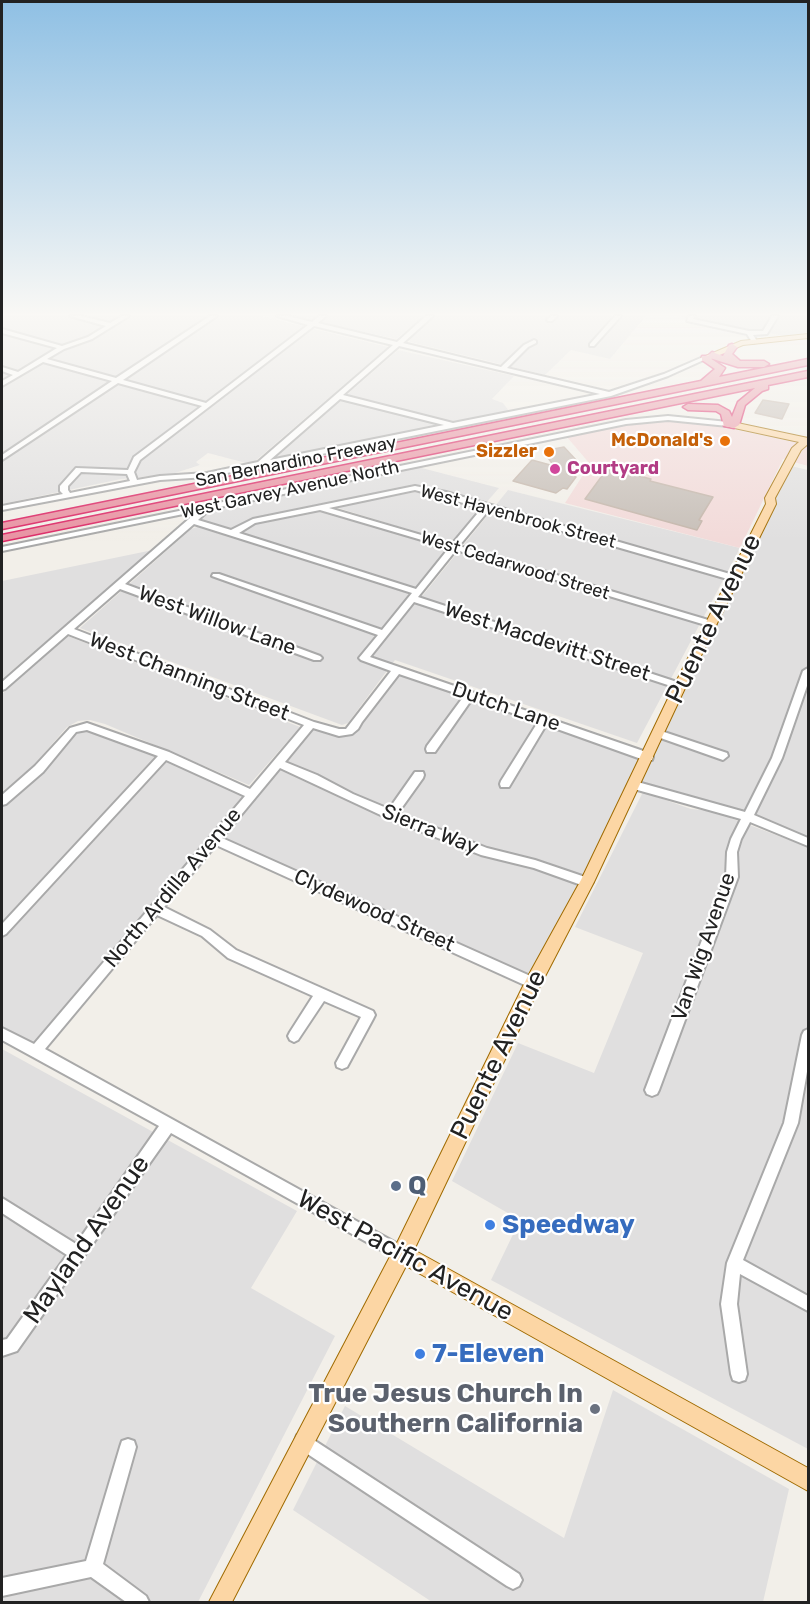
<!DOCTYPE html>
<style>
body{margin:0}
#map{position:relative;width:810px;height:1604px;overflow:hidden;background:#f2efe9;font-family:Rubik,sans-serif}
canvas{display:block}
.frame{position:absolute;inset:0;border:3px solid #222;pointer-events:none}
</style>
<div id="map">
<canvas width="810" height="1604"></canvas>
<div class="frame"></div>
</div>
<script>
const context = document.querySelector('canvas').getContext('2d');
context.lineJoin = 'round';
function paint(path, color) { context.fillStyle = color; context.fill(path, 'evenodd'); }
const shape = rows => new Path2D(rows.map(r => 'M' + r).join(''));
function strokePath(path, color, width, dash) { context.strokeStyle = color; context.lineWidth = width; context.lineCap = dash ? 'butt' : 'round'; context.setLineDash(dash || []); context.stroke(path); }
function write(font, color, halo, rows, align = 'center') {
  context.font = font + ' Rubik,sans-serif'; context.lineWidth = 4.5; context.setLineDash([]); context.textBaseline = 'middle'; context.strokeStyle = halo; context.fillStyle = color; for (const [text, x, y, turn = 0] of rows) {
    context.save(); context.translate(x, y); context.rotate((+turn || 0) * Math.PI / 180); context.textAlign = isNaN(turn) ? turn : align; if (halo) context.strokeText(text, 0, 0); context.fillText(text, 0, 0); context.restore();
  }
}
paint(shape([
 [4,316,261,316,388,347,254,462,246,463,208,453,196,462,200,465,172,474,121,479,2,504,2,317],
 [292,316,425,316,396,339],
 [436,316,646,316,610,359,571,350,545,375,410,342,409,339],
 [678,316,808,316,808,332,789,337],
 [398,350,514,376,492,399,503,403,510,412,274,458],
 [414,466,499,488,485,504,445,492,415,487,252,519,231,530,199,520,211,508],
 [791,466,808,470,808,842,746,816,634,785,533,983,214,839,36,1051,2,1034,2,801,39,769,68,735,87,726,251,794,311,724,349,732,398,669,648,757],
 [508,490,740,548,637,743,395,660,348,723,342,725,80,628,191,529,200,526,407,593,423,595],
 [415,492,441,497,479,509,452,543,335,507],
 [319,507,455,549,418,592,232,533,243,526],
 [153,550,2,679,2,581],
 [68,636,300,727,249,785,105,724,90,720,78,721,67,727,33,766,2,792,2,694],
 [643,792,691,809,712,811,808,847,808,1449,491,1280,520,1220,452,1181,518,1043,594,1073,643,953,575,927],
 [2,1049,297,1211,251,1288,335,1336,198,1602,2,1602],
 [613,1390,789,1489,763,1602,432,1602,293,1510,345,1406,564,1538]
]), '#e0dfdf');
paint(shape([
 [669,421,714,425,808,445,808,466,783,459,740,548,565,503,590,464,566,436,632,424]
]), '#f2dad9');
const building = shape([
 [763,400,789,404,782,419,755,413,763,400],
 [564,447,577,461,567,474,576,477,567,489,563,488,556,493,513,481,532,460,554,466,543,451,564,447],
 [624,467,642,472,639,476,651,479,650,481,713,497,699,520,702,521,697,530,585,499,607,469,620,473,624,467]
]);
paint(building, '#c7bfb8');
strokePath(building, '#c4b6ab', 1.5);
const minor = shape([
 [70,316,81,316,110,323,122,316,129,316,92,339,64,349,47,359,116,378,210,316,217,316,123,380,206,403,308,325,277,316,288,316,312,322,319,316,326,316,318,323,397,342,426,316,433,316,403,343,501,367,524,345,534,340,536,341,536,343,528,347,507,368,609,392,664,374,703,357,708,358,668,376,611,396,207,477,160,480,2,510,2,506,63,494,60,491,60,486,76,468,128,470,134,457,202,406,118,383,2,460,2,455,112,381,43,362,2,386,2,381,13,375,2,371,2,367,18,372,57,348,2,333,2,329,62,346,88,337,106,326,70,316],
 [314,326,393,345,258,462,207,473,160,476,137,480,134,472,140,460,314,326],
 [399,346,600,394,453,423,343,395,399,346],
 [340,399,444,425,270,460,340,399],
 [81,472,127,474,130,481,70,493,68,490,68,486,81,472],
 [551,316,557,316,552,321,548,321,547,320,551,316],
 [615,316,621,316,594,346,590,346,590,344,615,316],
 [689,316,695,316,693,319,749,331,763,331,772,316,778,316,767,334,753,335,757,341,754,343,752,342,747,334,687,321,689,316],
 [668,416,728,422,732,424,728,426,668,420,626,424,210,509,198,520,231,530,253,519,415,486,446,492,737,576,738,578,737,580,731,580,489,510,459,546,715,622,716,624,715,626,709,626,456,550,418,597,683,684,685,686,683,688,677,688,414,602,370,657,652,754,653,757,652,760,644,760,546,725,509,787,501,787,500,784,501,781,538,722,472,699,435,752,427,752,426,749,427,746,464,696,399,674,362,722,358,729,352,734,339,736,313,728,285,762,317,775,353,794,389,809,415,772,423,772,424,775,423,778,398,813,487,848,535,860,591,879,593,882,591,885,587,887,534,868,481,855,387,818,280,768,222,838,537,979,539,983,537,987,533,988,529,987,216,845,164,907,210,930,236,950,373,1011,375,1015,373,1019,347,1067,342,1069,337,1067,336,1063,361,1017,324,1001,298,1040,294,1042,290,1040,288,1036,290,1032,313,996,228,958,202,936,157,915,45,1049,407,1249,409,1254,407,1259,402,1261,397,1259,171,1133,17,1351,2,1356,2,1340,7,1339,67,1255,2,1213,2,1198,76,1244,159,1126,2,1040,2,1028,34,1044,245,796,166,760,6,934,2,936,2,924,158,756,87,730,76,732,43,772,6,804,2,805,2,795,35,766,70,728,87,723,169,752,250,789,304,725,68,634,5,689,2,690,2,682,198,511,2,551,2,547,626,420,668,416],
 [415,490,482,508,452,544,329,508,415,490],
 [320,510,449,548,416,589,239,533,255,523,320,510],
 [194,524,412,593,382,630,219,574,213,574,212,576,378,635,359,658,361,660,391,671,346,729,339,729,314,722,74,629,120,589,314,660,320,660,322,658,320,656,125,584,194,524],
 [808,668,808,683,782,758,754,815,808,838,808,846,750,822,741,839,737,852,738,877,659,1090,657,1094,652,1096,647,1094,645,1090,726,877,727,852,731,839,741,819,634,789,629,785,634,781,745,812,772,758,803,671,808,668],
 [658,730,727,753,728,756,723,760,655,736,653,734,655,732,658,730],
 [808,1029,808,1066,798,1123,743,1260,808,1296,808,1311,740,1274,737,1304,747,1374,745,1380,739,1382,733,1380,731,1374,721,1304,727,1263,784,1123,802,1035,804,1031,808,1029],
 [303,1433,519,1574,522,1580,519,1586,513,1589,507,1586,297,1447,295,1441,297,1435,303,1433],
 [128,1439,134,1441,136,1447,103,1564,146,1596,149,1602,126,1602,91,1577,2,1596,2,1578,86,1561,120,1447,122,1441,128,1439]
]);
const major = shape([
 [808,334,808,338,743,345,708,360,701,358,741,341,808,334],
 [728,421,808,438,808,444,801,450,775,498,776,504,686,686,594,882,539,988,414,1250,808,1468,808,1491,406,1266,232,1602,209,1602,395,1247,527,978,581,880,674,686,766,504,765,498,792,448,799,442,725,426,723,424,728,421]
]);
const highway = shape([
 [732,344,737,347,732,354,740,361,764,361,769,364,764,367,738,367,710,358,725,368,719,377,808,359,808,365,2,529,2,523,701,381,715,369,702,360,702,356,708,356,712,352,723,356,729,345,732,344],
 [808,371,808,377,768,385,768,389,762,391,745,405,739,425,734,428,724,426,721,414,716,411,688,410,683,407,688,404,718,405,729,411,732,417,738,402,755,388,2,541,2,535,808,371]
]);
strokePath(minor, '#a9a9a9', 4);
strokePath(major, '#a06b00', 2);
strokePath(highway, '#dc2a67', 3);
paint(minor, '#fff');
paint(major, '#fcd6a4');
paint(highway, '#e892a2');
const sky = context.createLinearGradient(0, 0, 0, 541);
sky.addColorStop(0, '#8fc0e4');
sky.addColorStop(0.58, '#f9f8f5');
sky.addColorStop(1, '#f9f8f500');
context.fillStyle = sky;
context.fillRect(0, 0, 810, 541);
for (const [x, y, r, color] of [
 [725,441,6,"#e8710a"],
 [549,452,6,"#e8710a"],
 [555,469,6,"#d1479c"],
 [396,1186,6,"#5c6f8a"],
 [490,1225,6,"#3f7fe0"],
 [420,1354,6,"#3f7fe0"],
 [595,1409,6,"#6b7280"]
]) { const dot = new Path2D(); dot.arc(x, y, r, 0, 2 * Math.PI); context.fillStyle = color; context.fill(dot); strokePath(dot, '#fff', 2); }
write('bold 18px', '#c56008', '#fff', [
 ["McDonald's",713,441],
 ["Sizzler",537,452]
], 'right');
write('18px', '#222', '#fff', [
 ["San Bernardino Freeway",296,462,-11],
 ["West Garvey Avenue North",290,490,-12],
 ["West Havenbrook Street",518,517,15],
 ["West Cedarwood Street",515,566,17]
]);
write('bold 18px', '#b23c85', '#fff', [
 ["Courtyard",567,469]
], 'left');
write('21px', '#222', '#fff', [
 ["West Willow Lane",217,621,20],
 ["West Macdevitt Street",547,642,18],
 ["West Channing Street",189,677,21],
 ["Dutch Lane",506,707,19],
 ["Sierra Way",430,830,22],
 ["North Ardilla Avenue",173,888,-50],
 ["Clydewood Street",374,911,24],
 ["Van Wig Avenue",704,947,-71]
]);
write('26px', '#222', '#fff', [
 ["Puente Avenue",714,619,-64],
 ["Puente Avenue",499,1055,-64],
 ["Mayland Avenue",87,1240,-55],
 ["West Pacific Avenue",405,1256,29]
]);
write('bold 26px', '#4e5e75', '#fff', [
 ["Q",408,1186]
], 'left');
write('bold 26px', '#366cbe', '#fff', [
 ["Speedway",502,1225],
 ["7-Eleven",432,1354]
], 'left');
write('bold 26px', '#5b616d', '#fff', [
 ["True Jesus Church In",583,1394],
 ["Southern California",583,1424]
], 'right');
</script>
